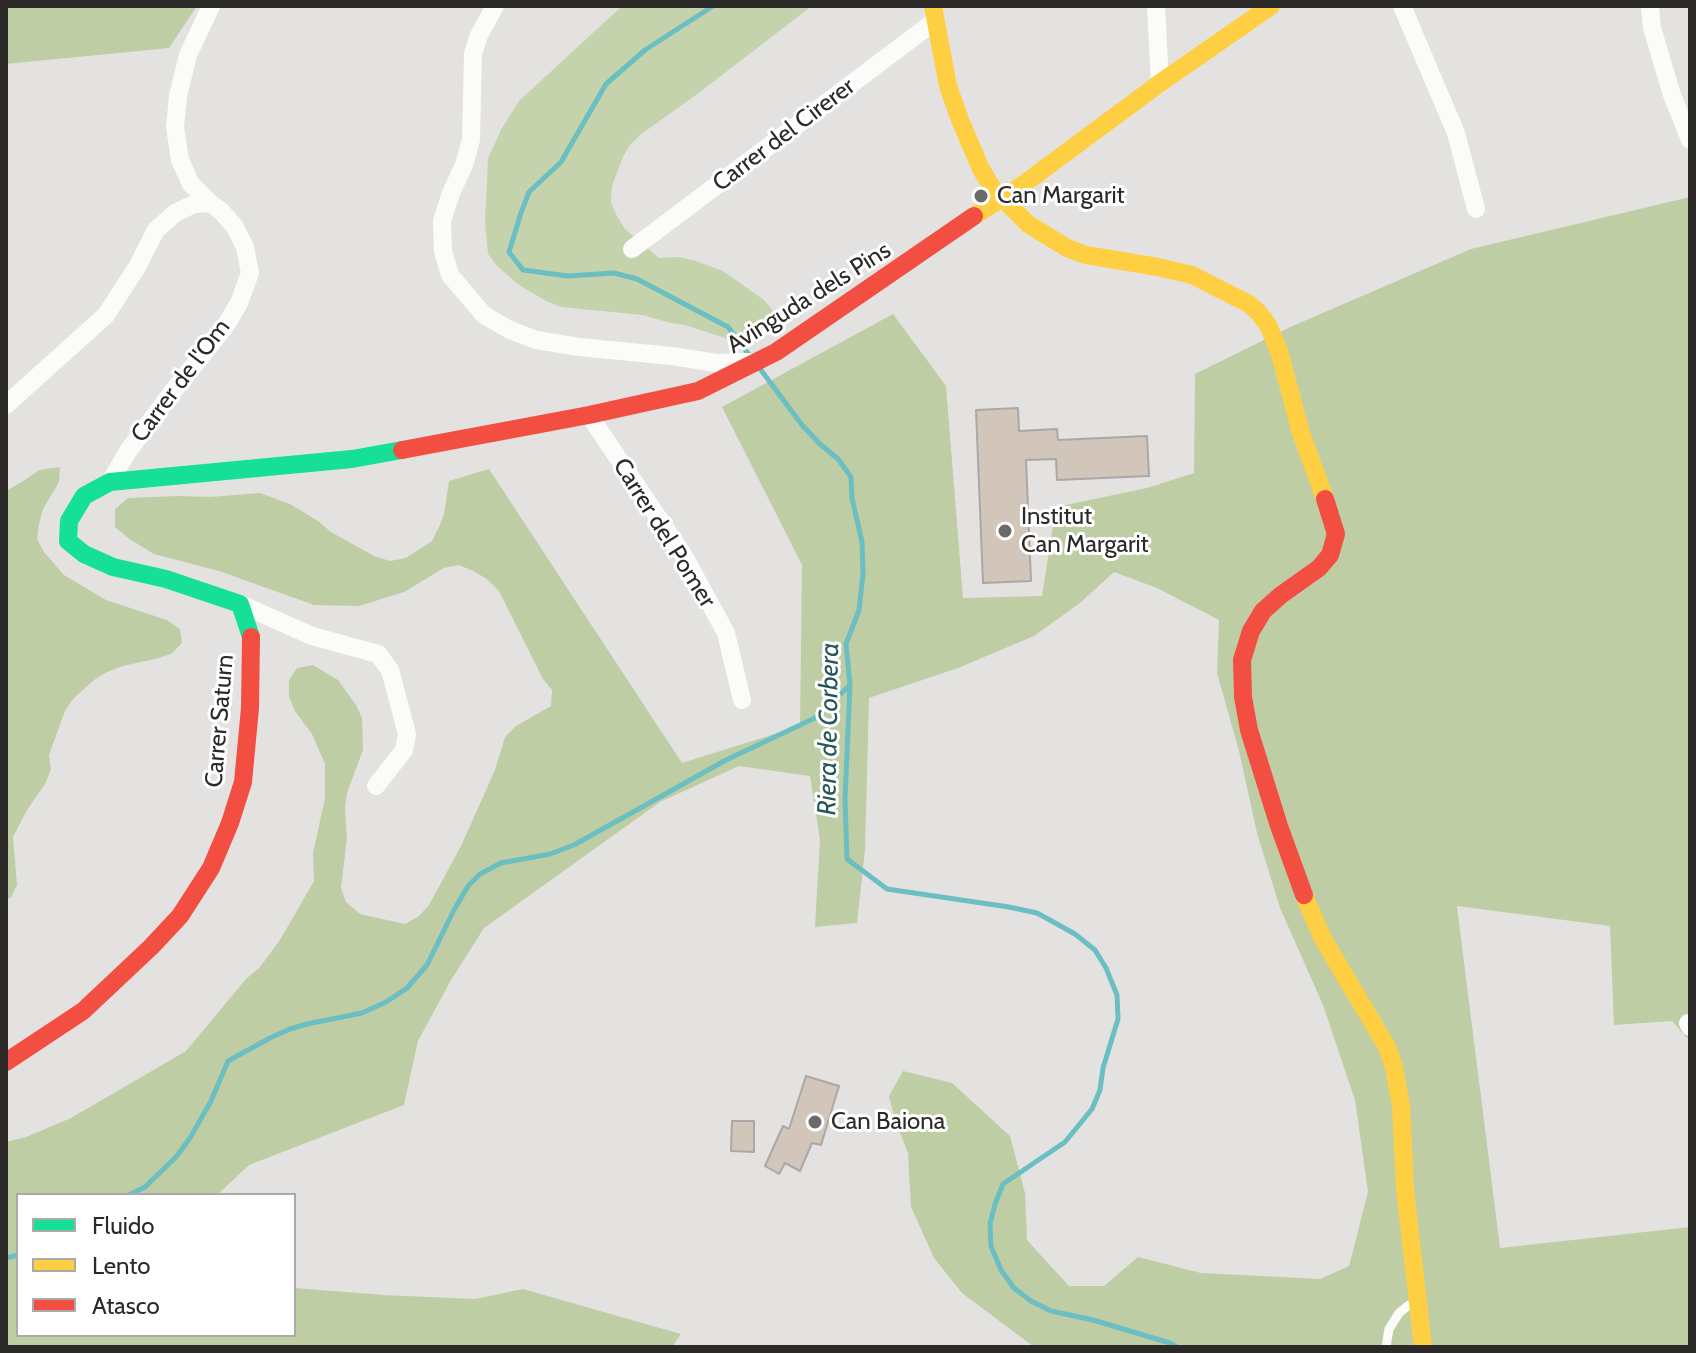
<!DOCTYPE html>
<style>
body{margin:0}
#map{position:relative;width:1696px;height:1353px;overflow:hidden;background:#e4e2e0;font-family:Cabin,sans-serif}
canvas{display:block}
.frame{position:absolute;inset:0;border:8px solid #2b2a29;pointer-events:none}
.legend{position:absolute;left:16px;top:1193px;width:280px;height:144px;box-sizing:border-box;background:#fff;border:2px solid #aaaaa9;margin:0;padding:10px 14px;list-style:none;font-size:24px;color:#2b2a29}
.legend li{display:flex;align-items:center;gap:16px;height:40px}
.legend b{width:40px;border:2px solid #aaaaa9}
</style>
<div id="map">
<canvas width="1696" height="1353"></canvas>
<div class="frame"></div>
<ul class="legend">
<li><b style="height:10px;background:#16e098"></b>Fluido</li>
<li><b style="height:10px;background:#ffcf43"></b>Lento</li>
<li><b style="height:10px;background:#f24e42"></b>Atasco</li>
</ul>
</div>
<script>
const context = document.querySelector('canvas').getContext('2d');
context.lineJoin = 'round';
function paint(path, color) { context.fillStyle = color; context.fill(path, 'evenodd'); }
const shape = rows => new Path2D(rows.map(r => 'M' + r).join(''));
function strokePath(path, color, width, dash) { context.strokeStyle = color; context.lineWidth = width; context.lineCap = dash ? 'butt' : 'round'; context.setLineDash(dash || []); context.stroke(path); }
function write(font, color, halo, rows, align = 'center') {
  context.font = font + ' Cabin,sans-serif'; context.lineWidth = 6; context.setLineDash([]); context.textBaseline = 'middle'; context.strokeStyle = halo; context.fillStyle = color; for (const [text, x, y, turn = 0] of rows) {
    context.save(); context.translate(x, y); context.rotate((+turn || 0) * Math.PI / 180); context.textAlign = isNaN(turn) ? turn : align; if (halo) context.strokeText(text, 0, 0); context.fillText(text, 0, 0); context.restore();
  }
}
paint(shape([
 [622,6,812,6,696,95,640,135,630,145,623,157,612,186,611,203,617,216,625,229,659,258,677,257,693,260,723,271,764,300,774,312,773,326,743,340,728,339,685,325,671,323,642,315,561,307,546,301,519,285,497,266,488,254,485,222,488,158,502,128,519,101]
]), '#c5d3ad');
paint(shape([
 [6,6,197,6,169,48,6,64],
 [1690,197,1690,1036,1687,1038,1672,1021,1614,1025,1610,926,1457,906,1500,1248,1690,1227,1690,1347,1034,1347,962,1293,934,1258,911,1207,908,1153,895,1120,889,1096,903,1071,952,1083,1010,1136,1025,1193,1027,1240,1069,1286,1104,1286,1138,1257,1201,1273,1320,1279,1349,1266,1368,1192,1355,1100,1323,1005,1280,908,1257,833,1239,751,1217,673,1219,620,1157,588,1114,572,1080,603,1034,636,958,668,869,698,865,850,857,923,815,927,820,840,810,776,739,766,660,802,484,928,451,980,418,1041,404,1105,249,1165,217,1195,18,1195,18,1335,294,1335,294,1288,384,1295,475,1299,523,1289,681,1334,672,1347,6,1347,6,1142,26,1137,71,1118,186,1051,246,979,260,967,280,940,314,881,313,853,325,798,325,764,312,734,295,711,289,697,289,680,297,668,313,665,338,680,356,705,362,718,363,750,347,793,345,808,347,838,341,888,346,902,360,914,405,924,419,916,429,905,461,846,495,770,505,737,516,726,551,706,552,690,543,679,499,591,487,579,473,571,459,565,444,568,404,592,359,606,314,605,219,571,154,554,128,538,115,527,115,509,128,498,177,496,210,497,260,493,290,504,318,521,331,532,374,556,390,561,406,558,432,541,439,527,444,514,449,481,489,469,682,763,800,726,802,565,722,407,893,314,946,386,963,598,1042,596,1056,507,1147,488,1194,473,1195,374,1288,328,1471,249],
 [60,467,59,482,43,509,39,524,37,539,44,552,64,575,106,600,167,620,180,629,182,643,171,654,155,659,123,666,107,672,94,680,73,699,65,711,49,755,51,769,45,784,27,810,13,837,17,885,11,898,6,899,6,491,25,480,39,470]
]), '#bfcda4');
strokePath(shape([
 [713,6,645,50,606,84,561,162,529,192,521,213,509,252,523,270,568,276,614,273,637,279,728,327,750,356],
 [761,370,802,425,820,444,838,459,851,477,852,498,862,542,863,574,859,610,846,644,850,685,845,799,847,859,887,889,1009,907,1037,913,1057,924,1075,934,1095,950,1106,968,1117,995,1118,1019,1103,1068,1100,1090,1092,1109,1065,1142,1003,1184,995,1204,990,1224,991,1246,1001,1270,1014,1288,1031,1301,1051,1311,1093,1320,1170,1343,1177,1347],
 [129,1195,145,1187,176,1157,190,1138,211,1101,228,1061,270,1038,290,1029,307,1024,362,1013,386,1002,407,988,427,965,454,910,468,886,480,874,501,863,550,854,574,845,726,760,815,718,850,685],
 [6,1258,18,1255]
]), '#6bbec1', 5);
const building = shape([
 [1018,408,1019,431,1057,429,1058,440,1147,436,1149,476,1057,480,1056,459,1026,460,1031,581,983,583,976,410,1018,408],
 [806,1076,839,1086,821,1145,812,1143,800,1171,785,1163,779,1174,765,1166,783,1126,789,1129,806,1076],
 [732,1121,754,1121,754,1152,731,1151,732,1121]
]);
paint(building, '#d2c5b9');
strokePath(building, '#aaa8a6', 2);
strokePath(shape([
 [1386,1347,1389,1329,1399,1313,1409,1305,1416,1305]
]), '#fbfbfa', 9);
strokePath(shape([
 [495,6,479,35,473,54,471,140,464,165,451,193,442,221,443,251,450,275,484,315,510,330,536,340,579,347,672,356,716,363,748,362],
 [1156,6,1160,83],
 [1402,6,1456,133,1476,209],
 [1650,6,1652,28,1672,95,1690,140],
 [210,203,191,184,180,160,175,127,178,96,188,55,211,6],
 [632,249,935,21],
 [6,405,106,315,137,267,156,230,175,213,194,204,210,203,221,211,235,227,245,247,250,273,239,303,224,328,173,391,128,451,110,482],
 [589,415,684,556,726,633,742,700],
 [240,604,312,636,378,654,390,670,407,734,404,750,376,786],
 [1688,1023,1690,1027]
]), '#fbfbfa', 18);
strokePath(shape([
 [251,637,240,604,166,579,113,567,84,554,68,541,69,521,84,496,110,482,352,459,402,450]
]), '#16e098', 18);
strokePath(shape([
 [933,6,948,86,960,120,981,169,993,189,1028,224,1067,248,1086,255,1158,267,1192,275,1249,304,1259,313,1268,325,1280,354,1301,433,1325,499],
 [974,216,1021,186,1160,83,1271,6],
 [1304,895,1322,937,1387,1047,1394,1067,1401,1106,1405,1189,1423,1347]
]), '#ffcf43', 18);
strokePath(shape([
 [402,450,589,415,698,391,776,352,974,216],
 [1304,895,1279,826,1249,730,1243,697,1242,660,1251,631,1263,611,1281,595,1319,568,1330,555,1336,534,1325,499],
 [6,1062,83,1011,151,947,180,916,211,868,230,823,243,782,250,708,251,637]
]), '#f24e42', 18);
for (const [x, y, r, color] of [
 [981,196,8,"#6c6a69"],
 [1005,531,8,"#6c6a69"],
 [815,1122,8,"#6c6a69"]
]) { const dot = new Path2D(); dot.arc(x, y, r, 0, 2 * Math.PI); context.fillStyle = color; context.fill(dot); strokePath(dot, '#fff', 3); }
write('24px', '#2b2a29', '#fff', [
 ["Carrer del Cirerer",784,135,-37],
 ["Avinguda dels Pins",809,298,-32],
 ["Carrer de l'Om",181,381,-53],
 ["Carrer del Pomer",664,533,58],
 ["Carrer Saturn",220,721,-85]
]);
write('24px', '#2b2a29', '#fff', [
 ["Can Margarit",997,196],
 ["Institut",1021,517],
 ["Can Margarit",1021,545],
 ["Can Baiona",831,1122]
], 'left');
write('italic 26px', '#255759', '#fff', [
 ["Riera de Corbera",829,729,-89]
]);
</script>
